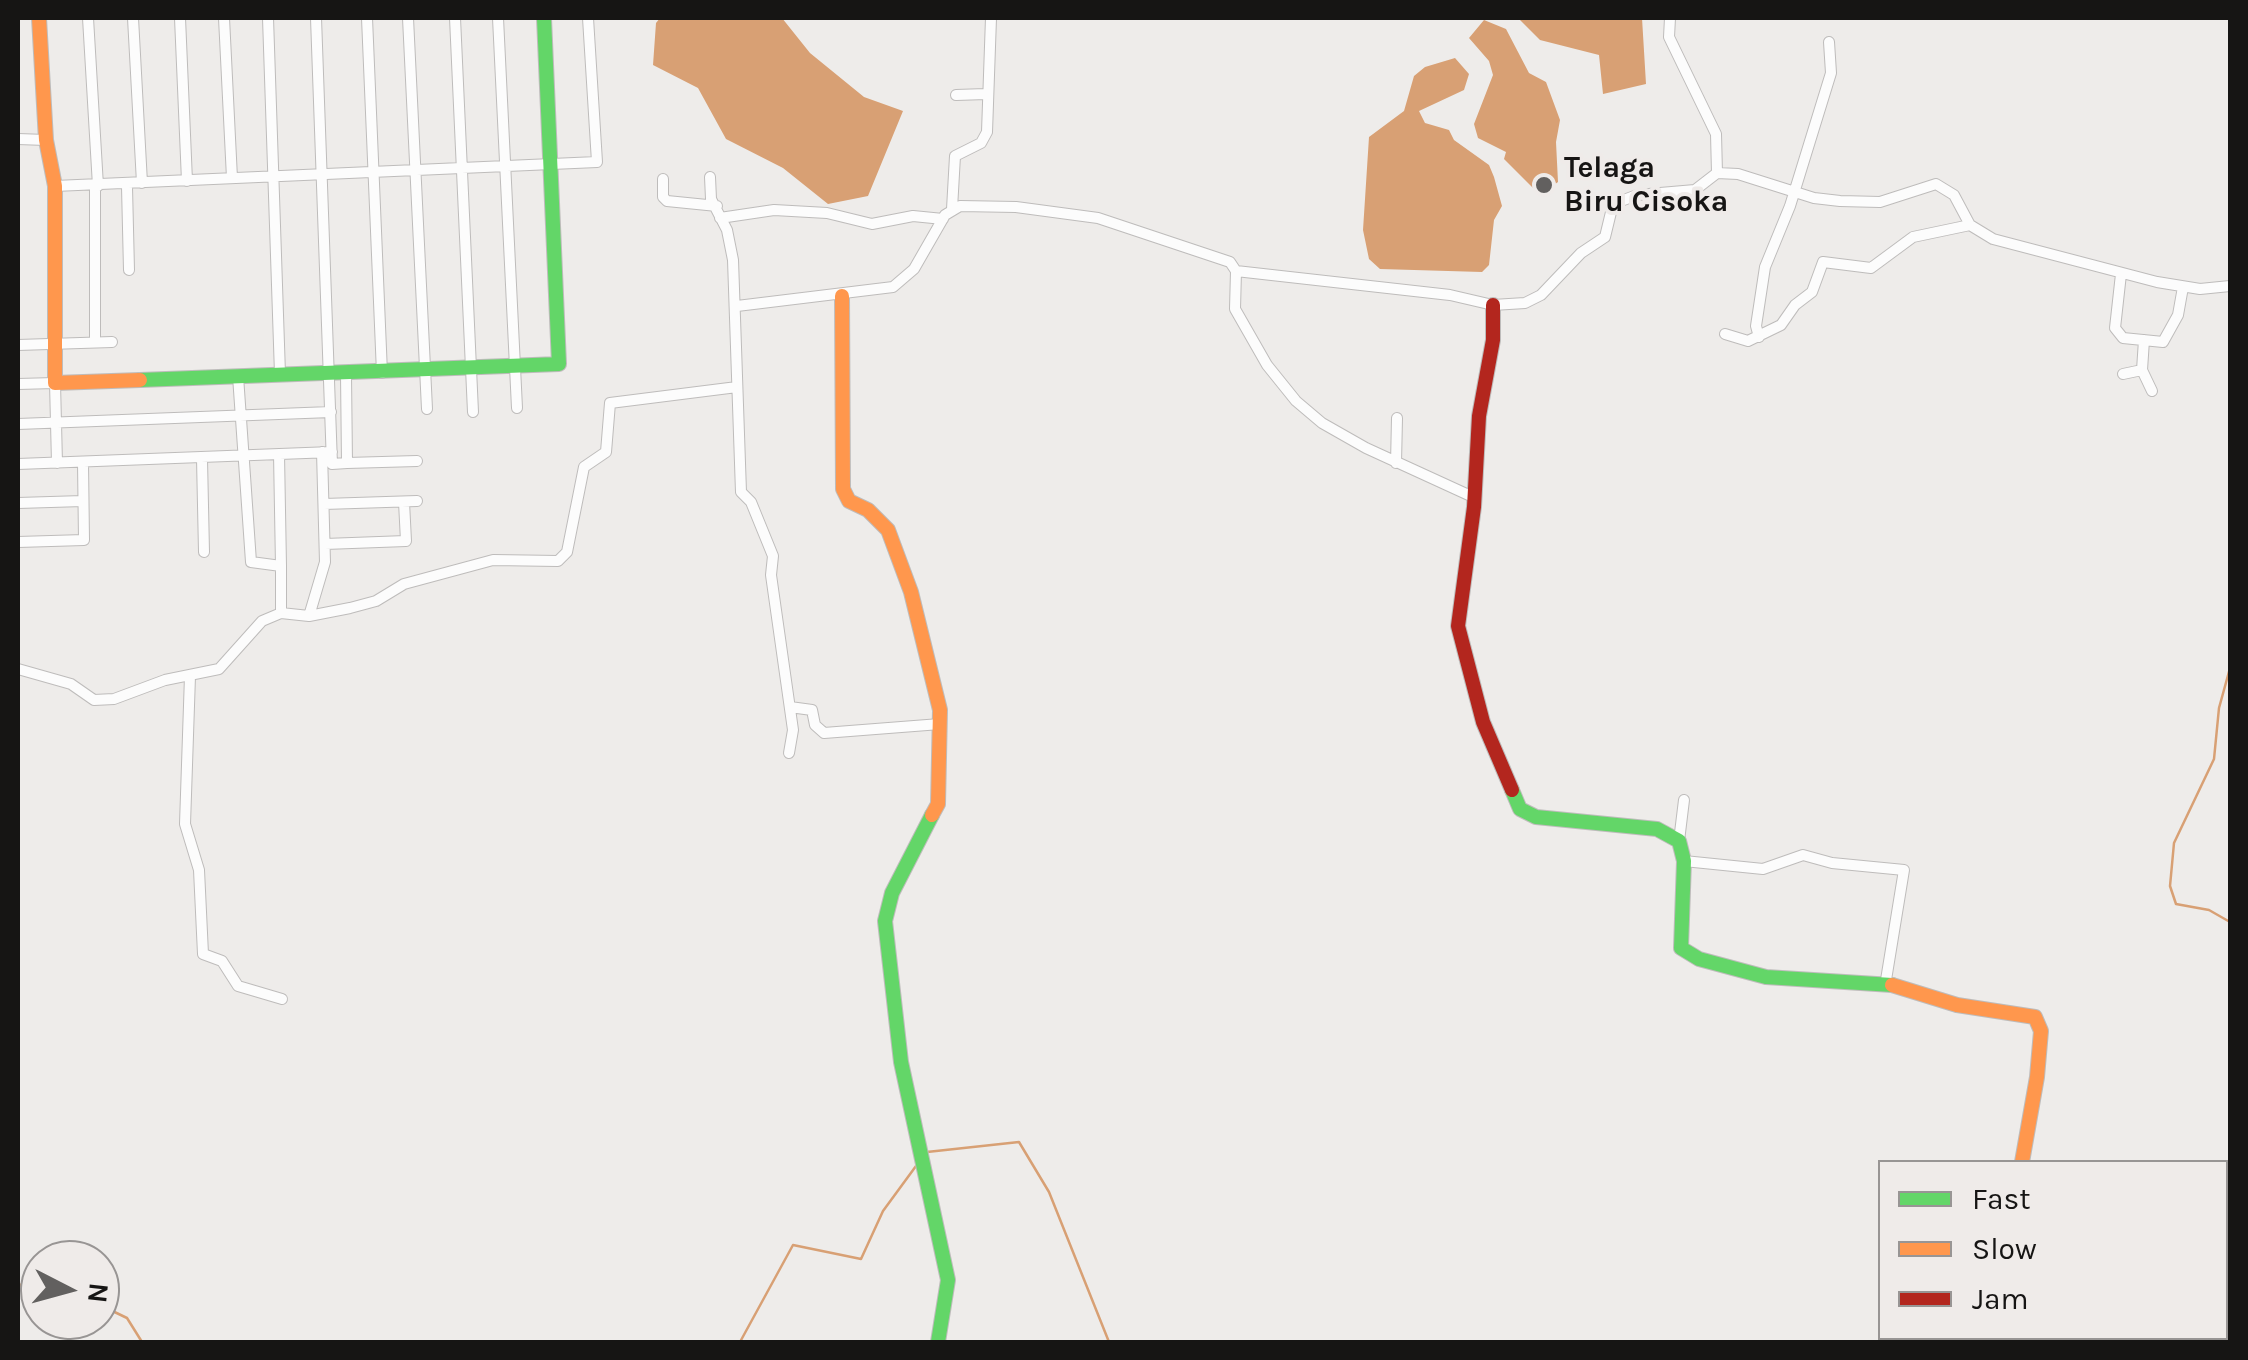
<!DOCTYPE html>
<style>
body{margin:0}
#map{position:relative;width:2248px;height:1360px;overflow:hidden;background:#eeecea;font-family:Karla,sans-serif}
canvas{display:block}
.frame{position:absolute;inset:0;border:20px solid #161514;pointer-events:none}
.legend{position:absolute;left:1878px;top:1160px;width:350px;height:180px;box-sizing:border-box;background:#efebe9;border:2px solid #989594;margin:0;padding:12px 18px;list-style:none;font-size:30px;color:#161514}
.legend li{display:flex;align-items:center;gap:20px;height:50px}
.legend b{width:50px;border:2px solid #989594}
.north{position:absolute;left:20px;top:1240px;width:100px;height:100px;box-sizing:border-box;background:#efebe9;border:2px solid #989594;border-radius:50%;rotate:96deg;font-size:28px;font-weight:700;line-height:40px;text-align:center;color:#161514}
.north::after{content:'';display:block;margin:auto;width:35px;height:45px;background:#62605f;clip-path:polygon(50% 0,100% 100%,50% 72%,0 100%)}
</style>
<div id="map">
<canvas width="2248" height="1360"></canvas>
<div class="frame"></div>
<ul class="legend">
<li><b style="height:12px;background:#63d668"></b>Fast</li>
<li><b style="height:12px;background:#ff974d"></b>Slow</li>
<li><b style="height:12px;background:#b3261e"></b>Jam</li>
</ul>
<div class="north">N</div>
</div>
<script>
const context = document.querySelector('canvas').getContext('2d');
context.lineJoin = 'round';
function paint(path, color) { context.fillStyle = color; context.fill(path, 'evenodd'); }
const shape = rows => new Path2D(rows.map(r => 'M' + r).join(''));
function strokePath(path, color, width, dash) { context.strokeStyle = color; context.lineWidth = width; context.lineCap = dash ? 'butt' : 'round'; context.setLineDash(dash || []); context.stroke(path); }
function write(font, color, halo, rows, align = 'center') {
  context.font = font + ' Karla,sans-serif'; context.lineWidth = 8; context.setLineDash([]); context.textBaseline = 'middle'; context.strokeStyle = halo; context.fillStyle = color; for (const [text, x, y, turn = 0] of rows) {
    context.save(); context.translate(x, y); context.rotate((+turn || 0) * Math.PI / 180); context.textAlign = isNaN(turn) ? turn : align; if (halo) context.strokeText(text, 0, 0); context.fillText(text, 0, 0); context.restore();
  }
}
paint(shape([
 [660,18,782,18,810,53,864,97,903,111,868,196,828,204,783,168,726,139,698,88,653,65,656,23],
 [1518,18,1642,18,1646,84,1603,94,1599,55,1540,40],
 [1484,20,1506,29,1529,73,1546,82,1560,120,1556,142,1558,182,1540,195,1504,159,1506,152,1478,138,1474,124,1493,75,1489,61,1469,38],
 [1455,58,1469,74,1464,90,1419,111,1425,123,1449,130,1454,140,1489,165,1494,177,1502,206,1494,220,1489,265,1482,272,1380,269,1369,259,1363,230,1369,137,1404,111,1414,76,1425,67]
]), '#d8a074');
strokePath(shape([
 [2230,668,2219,708,2214,759,2174,843,2170,886,2176,904,2209,910,2230,922],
 [927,1152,1019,1142,1049,1192,1109,1342],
 [18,1283,40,1302],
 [100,1305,127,1318,142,1342],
 [740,1342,793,1245,861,1259,883,1211,916,1166]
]), '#d8a074', 2.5);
const street = shape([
 [88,18,98,186],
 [133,18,142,183],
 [180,18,187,181],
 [224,18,232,178],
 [268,18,280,374],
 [316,18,332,464,347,463,346,375],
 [367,18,382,373],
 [408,18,427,409],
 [455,18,473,412],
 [498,18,517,408],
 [956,95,986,94],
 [18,139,46,140],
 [1717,173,1738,174,1814,198,1840,201,1880,202,1936,184,1954,195,1970,225,1993,239,2157,282,2200,289,2230,286],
 [710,177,711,199,727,230,733,260,741,492,751,502,773,556,771,575,793,730,789,753],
 [663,179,663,197,667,201,717,206],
 [55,186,597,162,588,18],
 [95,186,95,342],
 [127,187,129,270],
 [952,209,955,156,981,143,987,132,991,18],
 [720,218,774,210,827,213,872,224,913,216,943,219],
 [1236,271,1450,295,1493,305,1525,303,1541,295,1581,253,1605,237,1613,204,1637,195,1695,190,1717,173,1716,134,1669,37,1670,18],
 [2121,274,2115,328,2123,338,2163,342,2178,315,2183,287],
 [737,306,893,287,914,269,945,215,960,206,1016,207,1098,218,1230,262,1236,271,1235,309,1267,365,1296,401,1322,423,1366,448,1473,497],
 [1725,334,1748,341,1781,325,1795,305,1812,292,1823,262,1871,268,1913,237,1970,225],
 [1759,337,1756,326,1765,267,1790,206,1831,73,1829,42],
 [18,345,112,342],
 [2142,370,2152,391],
 [2123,374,2142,370,2144,340],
 [238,376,251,562,281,566,281,613],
 [18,384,55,383,57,463],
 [18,424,331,412],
 [279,454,281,566],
 [202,459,204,552],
 [347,463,417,461],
 [1396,463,1397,418],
 [18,464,332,452],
 [18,503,83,501],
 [324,504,417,501],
 [18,542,84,540,83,463],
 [325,544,406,541,404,502],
 [309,616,325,562,322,452],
 [18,669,71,684,94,700,114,699,165,680,219,669,262,621,281,613,309,616,350,608,376,601,404,584,493,560,558,561,567,552,584,467,606,452,610,403,737,387],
 [190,676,185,824,199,870,203,954,222,961,238,986,282,999],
 [790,707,812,710,815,725,824,733,940,724],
 [1679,841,1684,800],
 [1684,861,1763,869,1803,855,1832,863,1904,870,1885,986],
 [2098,1338,2109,1342]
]);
const fast = shape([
 [140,380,559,364,544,18],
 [1512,790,1520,809,1536,817,1657,829,1679,841,1684,861,1681,948,1699,959,1766,977,1892,985],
 [932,815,892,893,885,921,901,1062,948,1280,938,1342]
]);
const slow = shape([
 [39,18,46,140,55,186,55,383,140,380],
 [842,296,843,489,849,501,868,510,888,530,911,592,940,710,938,804,932,815],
 [1892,985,1957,1005,2035,1017,2041,1031,2037,1077,2022,1162]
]);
const jam = shape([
 [1493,305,1493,340,1479,416,1474,507,1458,626,1483,722,1512,790]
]);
strokePath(street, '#bebcbb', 12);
strokePath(fast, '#bebcbb', 16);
strokePath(slow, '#bebcbb', 16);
strokePath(jam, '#bebcbb', 16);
strokePath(street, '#fcfcfc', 10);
strokePath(fast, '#63d668', 14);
strokePath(slow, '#ff974d', 14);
strokePath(jam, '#b3261e', 14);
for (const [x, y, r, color] of [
 [1544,185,10,"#62605f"]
]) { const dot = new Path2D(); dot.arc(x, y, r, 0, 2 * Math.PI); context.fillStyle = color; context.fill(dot); strokePath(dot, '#efebe9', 4); }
write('bold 30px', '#161514', '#efebe9', [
 ["Telaga",1564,168],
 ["Biru Cisoka",1564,202]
], 'left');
</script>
